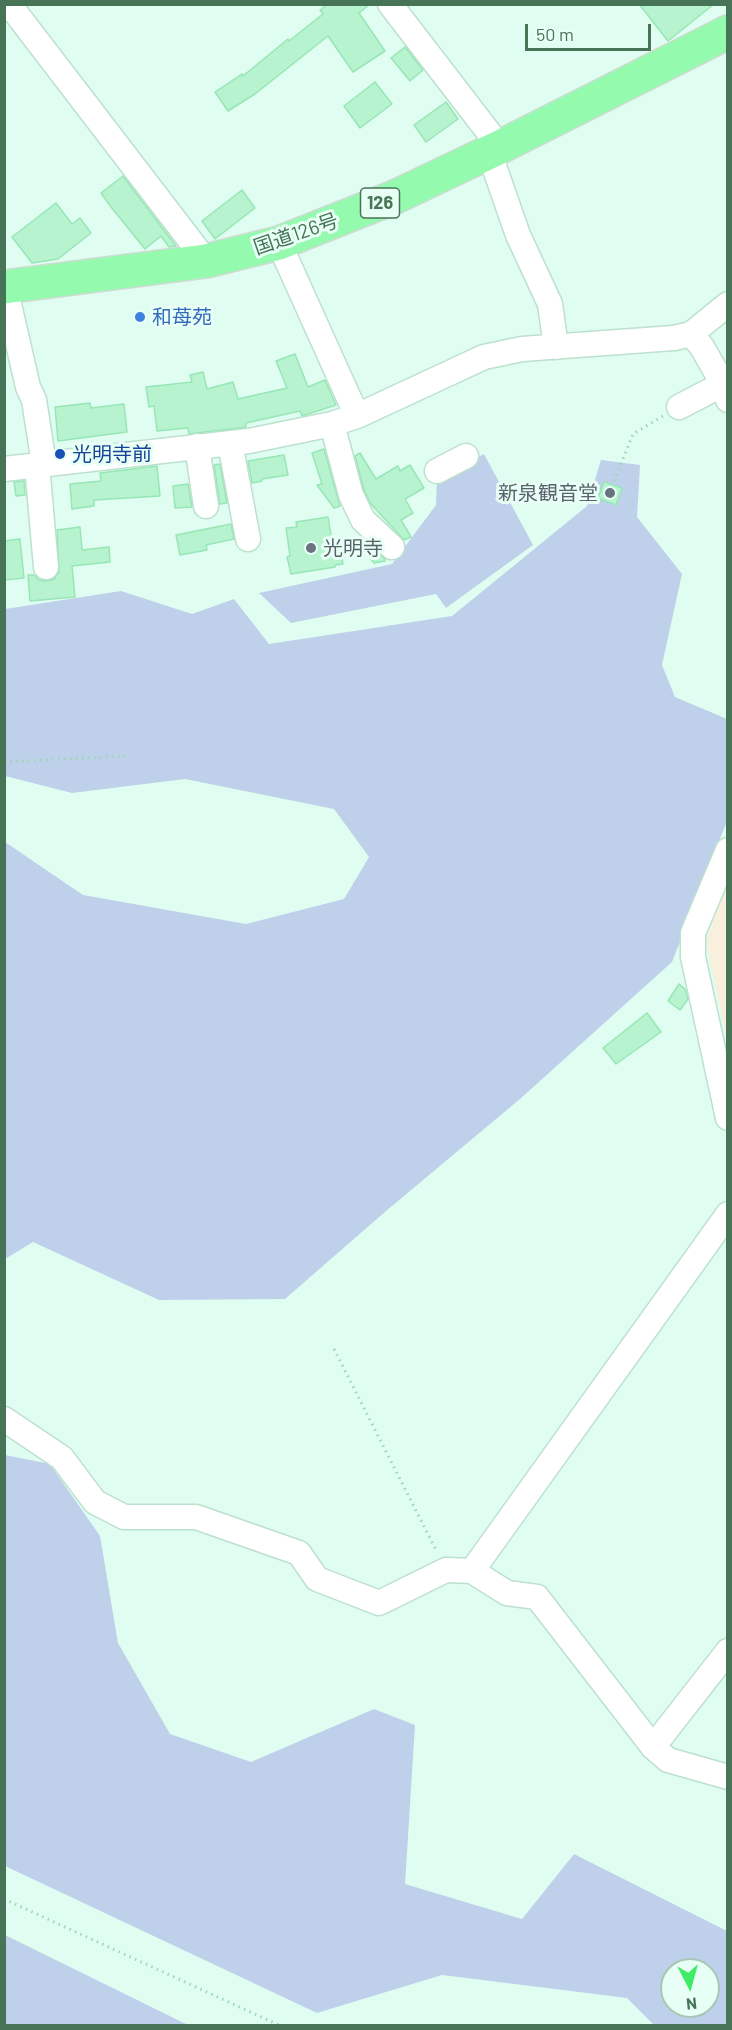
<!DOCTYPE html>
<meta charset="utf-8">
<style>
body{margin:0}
#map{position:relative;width:732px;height:2030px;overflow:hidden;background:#e0fdf2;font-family:Barlow,sans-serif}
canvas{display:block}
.frame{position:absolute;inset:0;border:6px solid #477457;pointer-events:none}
.north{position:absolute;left:660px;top:1958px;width:60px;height:60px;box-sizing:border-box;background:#e7fff5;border:2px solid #a7c7b6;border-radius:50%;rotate:174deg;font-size:16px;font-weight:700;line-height:24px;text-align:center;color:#477457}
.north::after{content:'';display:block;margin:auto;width:21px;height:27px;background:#40ec65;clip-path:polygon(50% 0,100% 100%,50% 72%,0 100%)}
.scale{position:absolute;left:525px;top:24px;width:126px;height:27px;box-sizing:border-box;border:3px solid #477457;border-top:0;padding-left:8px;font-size:18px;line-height:21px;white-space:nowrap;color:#477457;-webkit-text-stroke:4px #e7fff5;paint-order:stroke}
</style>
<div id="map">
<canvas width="732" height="2030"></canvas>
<div class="frame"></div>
<div class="north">N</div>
<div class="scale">50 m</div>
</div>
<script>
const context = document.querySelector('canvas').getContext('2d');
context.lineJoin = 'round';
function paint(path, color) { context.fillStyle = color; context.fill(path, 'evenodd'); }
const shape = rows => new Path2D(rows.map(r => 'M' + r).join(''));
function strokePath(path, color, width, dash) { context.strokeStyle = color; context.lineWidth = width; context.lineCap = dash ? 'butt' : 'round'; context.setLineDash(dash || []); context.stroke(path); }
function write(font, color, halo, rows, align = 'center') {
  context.font = font + ' Barlow,"Noto Sans JP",sans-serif'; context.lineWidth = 6; context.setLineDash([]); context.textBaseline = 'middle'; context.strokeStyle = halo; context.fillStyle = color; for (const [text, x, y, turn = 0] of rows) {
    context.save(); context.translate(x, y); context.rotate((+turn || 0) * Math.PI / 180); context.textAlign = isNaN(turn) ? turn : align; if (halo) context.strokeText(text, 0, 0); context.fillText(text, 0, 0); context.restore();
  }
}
paint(shape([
 [727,881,727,1040,706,942]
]), '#f9efdd');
paint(shape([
 [484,454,533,545,446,608,436,594,291,623,259,593,392,564,436,505,437,478],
 [601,460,640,465,637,517,682,574,662,665,675,697,727,719,727,821,672,962,520,1099,386,1211,285,1299,159,1300,33,1242,5,1259,5,842,83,895,246,924,344,899,369,857,334,809,185,779,72,793,5,776,5,609,121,591,192,614,234,599,269,644,452,616,587,506],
 [5,1455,50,1464,100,1536,118,1643,170,1734,251,1762,374,1709,415,1725,405,1884,522,1919,574,1854,727,1931,727,2025,654,2025,627,1998,442,1975,317,2013,5,1866],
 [672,1970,708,1970,708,2006,672,2006],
 [5,1935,188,2025,5,2025]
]), '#bfd1ea');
const building = shape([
 [328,4,370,4,359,13,385,51,353,72,328,36,255,94,228,111,215,92,242,74,243,76,288,39,289,41,323,14,320,10,328,4],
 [639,4,714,4,668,41,639,4],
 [405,47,423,70,410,81,391,58,405,47],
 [375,82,392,104,360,128,344,106,375,82],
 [446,102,458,119,426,142,414,125,446,102],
 [123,176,176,246,169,247,161,236,145,249,111,207,101,193,123,176],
 [242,190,255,208,215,239,202,221,242,190],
 [56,203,72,224,80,218,91,233,58,259,32,263,12,237,56,203],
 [295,354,308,387,325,380,336,405,302,416,300,411,246,423,246,427,189,434,188,428,157,431,154,406,149,407,146,387,192,382,190,375,203,372,207,389,233,382,238,399,287,388,276,361,295,354],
 [90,403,91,408,124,404,127,432,58,441,55,407,90,403],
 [324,449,340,506,334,508,317,485,322,484,312,453,324,449],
 [360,453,376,479,398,466,400,471,410,465,424,488,405,499,413,513,401,520,411,537,404,540,371,504,364,490,355,456,360,453],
 [284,455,288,475,262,479,262,481,252,483,248,461,284,455],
 [220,464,227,503,220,504,214,465,220,464],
 [157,466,160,496,94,500,94,506,72,509,70,484,101,481,100,473,157,466],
 [24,481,25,495,16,496,14,482,24,481],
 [604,482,622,488,616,505,598,498,604,482],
 [188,484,192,507,175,508,173,486,188,484],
 [328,517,333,547,340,546,343,564,335,565,335,567,291,574,287,557,290,556,286,528,297,527,296,522,328,517],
 [231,524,234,539,206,545,207,550,180,555,176,535,231,524],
 [80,527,82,550,109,547,110,562,72,566,75,597,30,601,28,575,34,575,39,580,47,581,54,579,59,572,57,530,80,527],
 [20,539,24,578,4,580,4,541,20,539],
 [370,546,385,559,385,561,374,563,367,554,370,546],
 [679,984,685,989,688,999,680,1010,668,1001,679,984],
 [647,1013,661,1032,616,1064,603,1048,647,1013]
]);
paint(building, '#b7f3cf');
strokePath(building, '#97e6b5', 1.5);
const minor = shape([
 [9,4,206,261],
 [390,4,500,147],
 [489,152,518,235,550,304,556,347],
 [279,243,357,416],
 [5,287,28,387,34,400,44,464],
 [691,334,702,347,723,384,728,400],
 [679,407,723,384],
 [332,424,351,495,363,520,392,547],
 [230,443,248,539],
 [197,446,206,506],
 [37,465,46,567],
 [4,469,249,441,332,424,357,416,484,357,522,349,674,338,691,334,728,304],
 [437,471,466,456],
 [728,850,693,933,693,957,728,1118],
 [4,1419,62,1458,95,1502,124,1517,196,1517,299,1553,317,1579,379,1603,446,1570,472,1571,507,1593,537,1597,653,1747,668,1760,728,1777],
 [472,1571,728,1214],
 [653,1747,728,1651]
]);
const highway = shape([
 [4,287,206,261,279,243,395,197,500,147,728,32]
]);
strokePath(minor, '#bce1cd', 27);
strokePath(highway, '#cfdbd3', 36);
strokePath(shape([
 [614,481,633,434,663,416],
 [4,762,125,756],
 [334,1349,437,1552],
 [4,1899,281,2026]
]), '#9ad8b2', 3, [1.5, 4.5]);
strokePath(minor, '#fff', 24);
strokePath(highway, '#94faae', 33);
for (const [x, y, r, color] of [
 [140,317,6,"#3f7fe0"],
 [60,454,6,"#1a4fb4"],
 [610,493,6,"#6b7280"],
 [311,548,6,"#6b7280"]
]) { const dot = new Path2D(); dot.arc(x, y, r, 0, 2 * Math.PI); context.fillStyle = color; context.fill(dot); strokePath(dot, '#e7fff5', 2); }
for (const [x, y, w] of [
 [380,203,39]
]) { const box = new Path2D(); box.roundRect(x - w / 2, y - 15, w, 30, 4.5); context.fillStyle = '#e7fff5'; context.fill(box); strokePath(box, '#477457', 1.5); }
write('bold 18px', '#477457', null, [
 ["126",380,203]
]);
write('20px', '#477457', '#e7fff5', [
 ["国道126号",296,234,-19]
]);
write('20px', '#366cbe', '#e7fff5', [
 ["和苺苑",152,317]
], 'left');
write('20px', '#164399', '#e7fff5', [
 ["光明寺前",72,454]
], 'left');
write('20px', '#5b616d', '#e7fff5', [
 ["新泉観音堂",598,493],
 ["光明寺",323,548,"left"]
], 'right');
</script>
